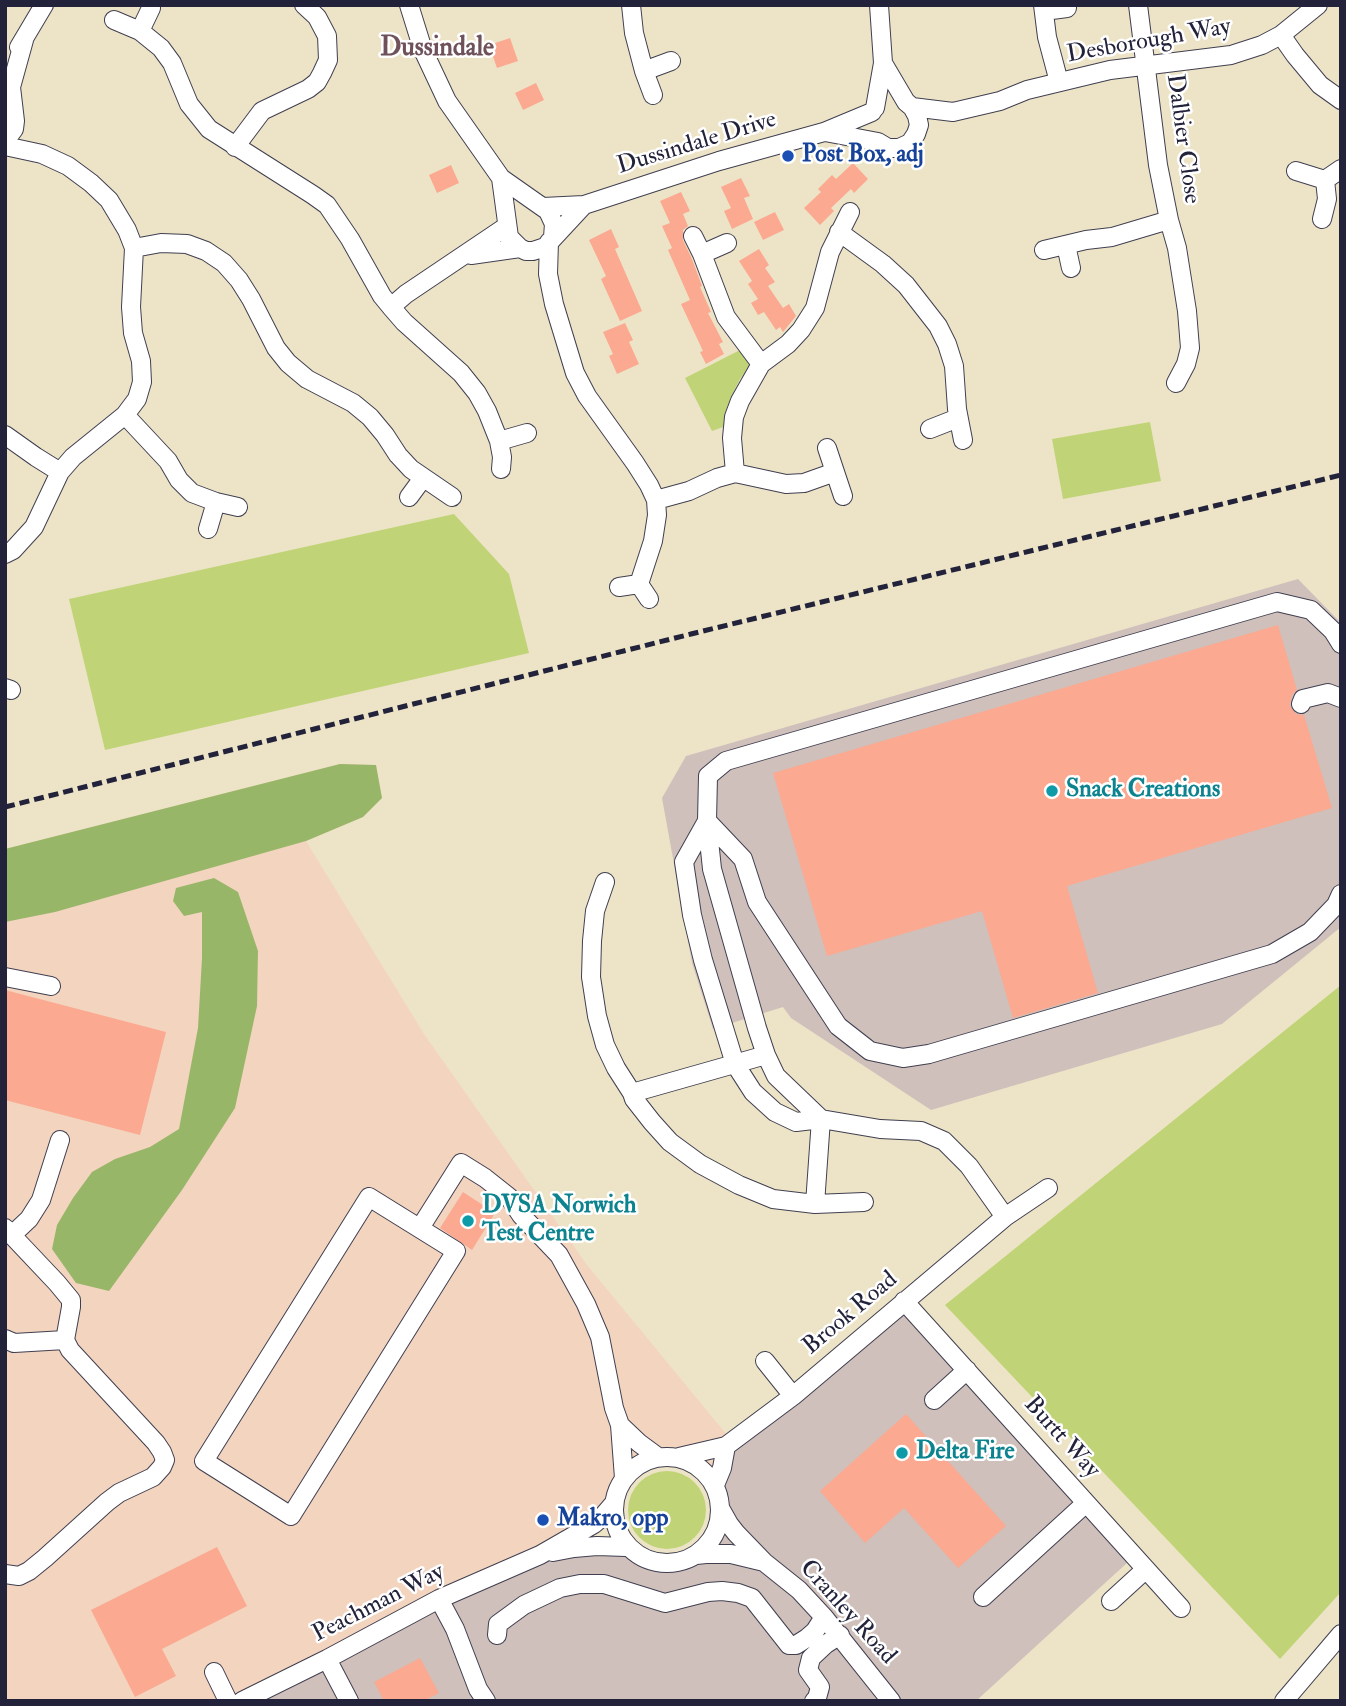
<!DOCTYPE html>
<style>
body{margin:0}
#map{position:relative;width:1346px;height:1706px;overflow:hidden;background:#ede4c7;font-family:"IM FELL Double Pica",serif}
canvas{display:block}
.frame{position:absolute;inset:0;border:7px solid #22223b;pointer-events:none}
</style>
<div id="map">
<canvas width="1346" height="1706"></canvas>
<div class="frame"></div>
</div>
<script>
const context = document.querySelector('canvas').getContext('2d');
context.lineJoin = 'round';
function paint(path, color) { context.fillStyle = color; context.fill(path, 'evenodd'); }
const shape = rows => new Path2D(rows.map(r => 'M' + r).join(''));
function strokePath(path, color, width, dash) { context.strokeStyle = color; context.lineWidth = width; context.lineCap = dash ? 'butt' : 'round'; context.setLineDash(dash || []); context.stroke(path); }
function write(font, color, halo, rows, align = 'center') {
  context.font = font + ' "IM FELL Double Pica",serif'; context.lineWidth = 5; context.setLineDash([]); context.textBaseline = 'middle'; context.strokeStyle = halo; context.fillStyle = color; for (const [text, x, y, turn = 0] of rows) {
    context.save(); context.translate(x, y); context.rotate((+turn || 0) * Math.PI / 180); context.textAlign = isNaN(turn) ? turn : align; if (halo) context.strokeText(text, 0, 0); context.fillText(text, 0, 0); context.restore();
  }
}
paint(shape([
 [340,764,376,765,382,798,363,817,306,841,424,1034,587,1265,732,1441,715,1485,700,1468,679,1457,658,1457,639,1465,624,1478,614,1503,594,1524,242,1701,5,1701,5,849]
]), '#f3d4bf');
paint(shape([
 [1298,579,1341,623,1341,927,1222,1024,931,1110,791,1018,783,1007,713,1029,692,963,662,798,686,756],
 [903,1310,1128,1562,976,1701,242,1701,540,1555,626,1547,645,1558,670,1563,678,1562,696,1555,707,1545,717,1528,720,1508,715,1485,726,1446]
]), '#cfc0bb');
paint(shape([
 [742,349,750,366,740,379,731,397,725,413,723,427,712,431,685,378],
 [1150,422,1161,481,1063,499,1052,439],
 [454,514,509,574,529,653,105,750,69,599],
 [1341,985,1341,1592,1280,1659,945,1305],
 '628 1510a39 39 0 1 1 78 0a39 39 0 1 1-78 0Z'
]), '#c0d477');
paint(shape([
 [340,764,376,765,382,798,363,817,306,841,55,912,5,922,5,849],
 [214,878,238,892,258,951,257,1006,235,1108,182,1190,109,1291,76,1283,52,1249,57,1225,73,1198,92,1172,115,1159,150,1147,179,1129,198,1028,202,958,202,912,184,916,173,901,176,888]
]), '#98b668');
paint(shape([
 [510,38,518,61,497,68,489,45],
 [536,83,544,100,523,110,515,93],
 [853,163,868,179,854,193,851,189,831,208,834,211,820,225,804,208,821,192,818,189,832,175,836,179],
 [451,165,459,183,437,193,429,175],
 [741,178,750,196,744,198,753,219,732,229,724,211,731,208,721,187],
 [681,192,690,211,683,214,688,226,683,230,683,240,692,259,702,286,700,287,711,312,708,313,723,342,719,344,724,354,706,364,700,352,703,351,681,304,690,300,668,250,672,248,662,226,670,223,660,201],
 [775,212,784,230,763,240,754,222],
 [611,229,619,247,615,249,642,311,620,321,601,279,606,276,589,240],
 [759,249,769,265,765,268,775,282,768,286,783,308,789,304,796,316,783,332,780,327,776,330,764,312,758,315,751,303,758,299,748,284,752,281,739,261],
 [625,323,633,340,629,342,639,364,617,374,609,356,613,354,603,332],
 [1278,625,1297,690,1292,695,1290,706,1296,714,1304,715,1332,808,1067,886,1098,993,1013,1018,982,911,827,956,773,773],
 [5,990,166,1032,140,1135,5,1100],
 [463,1192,495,1213,472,1250,440,1228],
 [906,1414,1006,1526,958,1568,904,1508,865,1543,820,1491],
 [217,1547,247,1606,162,1649,176,1676,135,1697,91,1610],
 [420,1658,439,1693,424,1701,384,1701,374,1682]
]), '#fba991');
const minor = shape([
 [409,5,423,50,447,101,501,178,548,211,554,224,553,237],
 [631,5,634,33,644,71,653,95],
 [1043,5,1047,37,1059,82],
 [1138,5,1158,165,1169,220,1177,248,1187,311,1190,348,1186,364,1176,383],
 [1044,11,1067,8],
 [114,20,140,31,161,48,172,63,189,104,209,129,313,195,327,205,350,239,382,296,391,307,404,322,461,373,477,393,487,411,499,441,502,457,501,469],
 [140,31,151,8],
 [1281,35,1295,55,1320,85,1341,100],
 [19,47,44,5],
 [644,71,671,61],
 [912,107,953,112,1000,101,1027,90,1110,70,1231,55,1262,45,1281,35,1318,5],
 [875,108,883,63,879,5],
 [825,132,878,142,888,148,899,148,910,143,916,134,919,125,917,116,912,107,906,102,883,63],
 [5,141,14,129,15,121,11,87,24,40],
 [5,146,42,154,68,166,91,183,109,200,127,230,134,248,131,307,133,333,141,361,142,382,137,399,125,415,73,457,60,472,34,527,13,550,5,554],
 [235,147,262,111,308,89,317,82,322,73,328,60,327,36,317,17,304,5],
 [1296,171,1325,180,1341,169],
 [501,178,509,237,520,248,526,251,533,251,545,247,584,205],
 [543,207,584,205,719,161,824,132,872,112],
 [1322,219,1327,199,1325,180],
 [839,232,883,264,906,285,938,326,947,344,954,366,957,409,963,440],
 [693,236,702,254,726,317,761,364],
 [549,242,548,274,554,304,575,373,587,396,635,463,649,485,656,500,657,515,653,541,639,584,649,599],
 [1066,245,1071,268],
 [134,248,161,243,187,244,206,251,224,263,239,280,251,299,276,348,288,363,307,379,353,403,370,417,385,435,398,455,411,469,452,497],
 [1044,250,1086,240,1112,237,1169,220],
 [702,254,727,243],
 [471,255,520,248],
 [391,307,406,294,507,226],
 [125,415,168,461,179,480,192,493,216,502,238,507],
 [930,429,958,418],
 [5,435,36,457,60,472],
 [499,441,527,433],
 [835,472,843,496],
 [735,473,732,438,734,417,740,401,761,364,788,344,801,330,815,308,830,252,850,212],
 [409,497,423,478],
 [656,500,689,491,717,478,735,473,786,484,804,483,835,472,827,448],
 [208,529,216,502],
 [619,587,639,584],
 [5,688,11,690],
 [1301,704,1303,699,1328,693,1341,698],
 [707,821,743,859,757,902,838,1026,870,1051,903,1058,929,1054,1272,954,1310,932,1336,905,1341,894],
 [707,821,684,862,692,915,703,960,735,1064,753,1092,775,1112,796,1122,821,1119,880,1129,921,1131,944,1141,969,1166,1005,1217],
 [605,882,595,911,592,941,591,977,597,1016,605,1045,616,1068,632,1093],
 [5,977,51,986],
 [766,1055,632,1093,634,1099,652,1122,670,1142,700,1164,739,1185,773,1199,815,1204,864,1202],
 [369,1197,456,1251,291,1516,204,1461,369,1197],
 [815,1204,821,1119,776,1076,766,1055,757,1028,712,869,707,821,708,776,726,761,1277,602,1311,610,1333,631,1341,644],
 [5,1228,57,1283,71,1300,71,1307,65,1340,70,1350,156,1443,162,1452,165,1460,162,1467,153,1477,119,1493,107,1502,45,1558,29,1571,19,1576,5,1574],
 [420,1228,461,1163,485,1178,509,1197,521,1215,559,1255,586,1304,600,1337,614,1408,620,1425,624,1478],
 [12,1235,29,1219,41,1200,60,1140],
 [904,1301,1181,1608],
 [5,1339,14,1343,65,1340],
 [765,1361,793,1396],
 [934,1400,967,1370],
 [620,1425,639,1443,658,1457],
 '614 1510a53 53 0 1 1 106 0a53 53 0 1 1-106 0Z',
 [679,1457,726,1446,793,1396,1005,1217,1048,1188],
 [715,1485,722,1468,726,1446],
 [720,1508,729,1524,736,1533,764,1562,799,1590,824,1617,891,1701],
 [553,1552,574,1548,597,1546,626,1547],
 [696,1555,706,1554,731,1554,764,1562],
 [983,1597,1086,1503],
 [439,1599,455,1629,478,1689,486,1701],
 [1111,1601,1146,1569],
 [497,1635,498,1624,524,1605,560,1588,580,1584,604,1584,665,1603,708,1592,722,1591,738,1593,752,1598,789,1645,796,1645,807,1638,815,1631,824,1617],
 [327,1659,349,1701],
 [214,1672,228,1701],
 [242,1701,327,1659,439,1599,540,1555,594,1524,602,1517,614,1503],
 [814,1701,817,1698,820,1687,808,1670,811,1658,826,1644,840,1635],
 [1284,1701,1341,1634]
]);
strokePath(minor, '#403f50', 20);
strokePath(minor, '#fff', 18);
strokePath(shape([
 [5,807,691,634,1341,475]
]), '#22223b', 5, [10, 5]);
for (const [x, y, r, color] of [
 [788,156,7,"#1a4fb4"],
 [1052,791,7,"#0f9aa8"],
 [468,1221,7,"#0f9aa8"],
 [902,1453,7,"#0f9aa8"],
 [543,1520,7,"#1a4fb4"]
]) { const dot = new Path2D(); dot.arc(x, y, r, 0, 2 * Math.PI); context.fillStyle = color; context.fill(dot); strokePath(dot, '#fff', 2.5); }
write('24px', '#22223b', '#fff', [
 ["Desborough Way",1149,42,-10],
 ["Dalbier Close",1182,139,82],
 ["Dussindale Drive",697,144,-17],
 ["Brook Road",851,1314,-40],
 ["Burtt Way",1061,1438,48],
 ["Peachman Way",379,1604,-27],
 ["Cranley Road",847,1613,48]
]);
write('bold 24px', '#164399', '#fff', [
 ["Post Box, adj",802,156],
 ["Makro, opp",557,1520]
], 'left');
write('bold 24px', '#0d838f', '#fff', [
 ["Snack Creations",1066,791],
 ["DVSA Norwich",482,1207],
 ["Test Centre",482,1235],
 ["Delta Fire",916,1453]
], 'left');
write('bold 26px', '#6e5159', '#fff', [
 ["Dussindale",437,49]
]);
</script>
